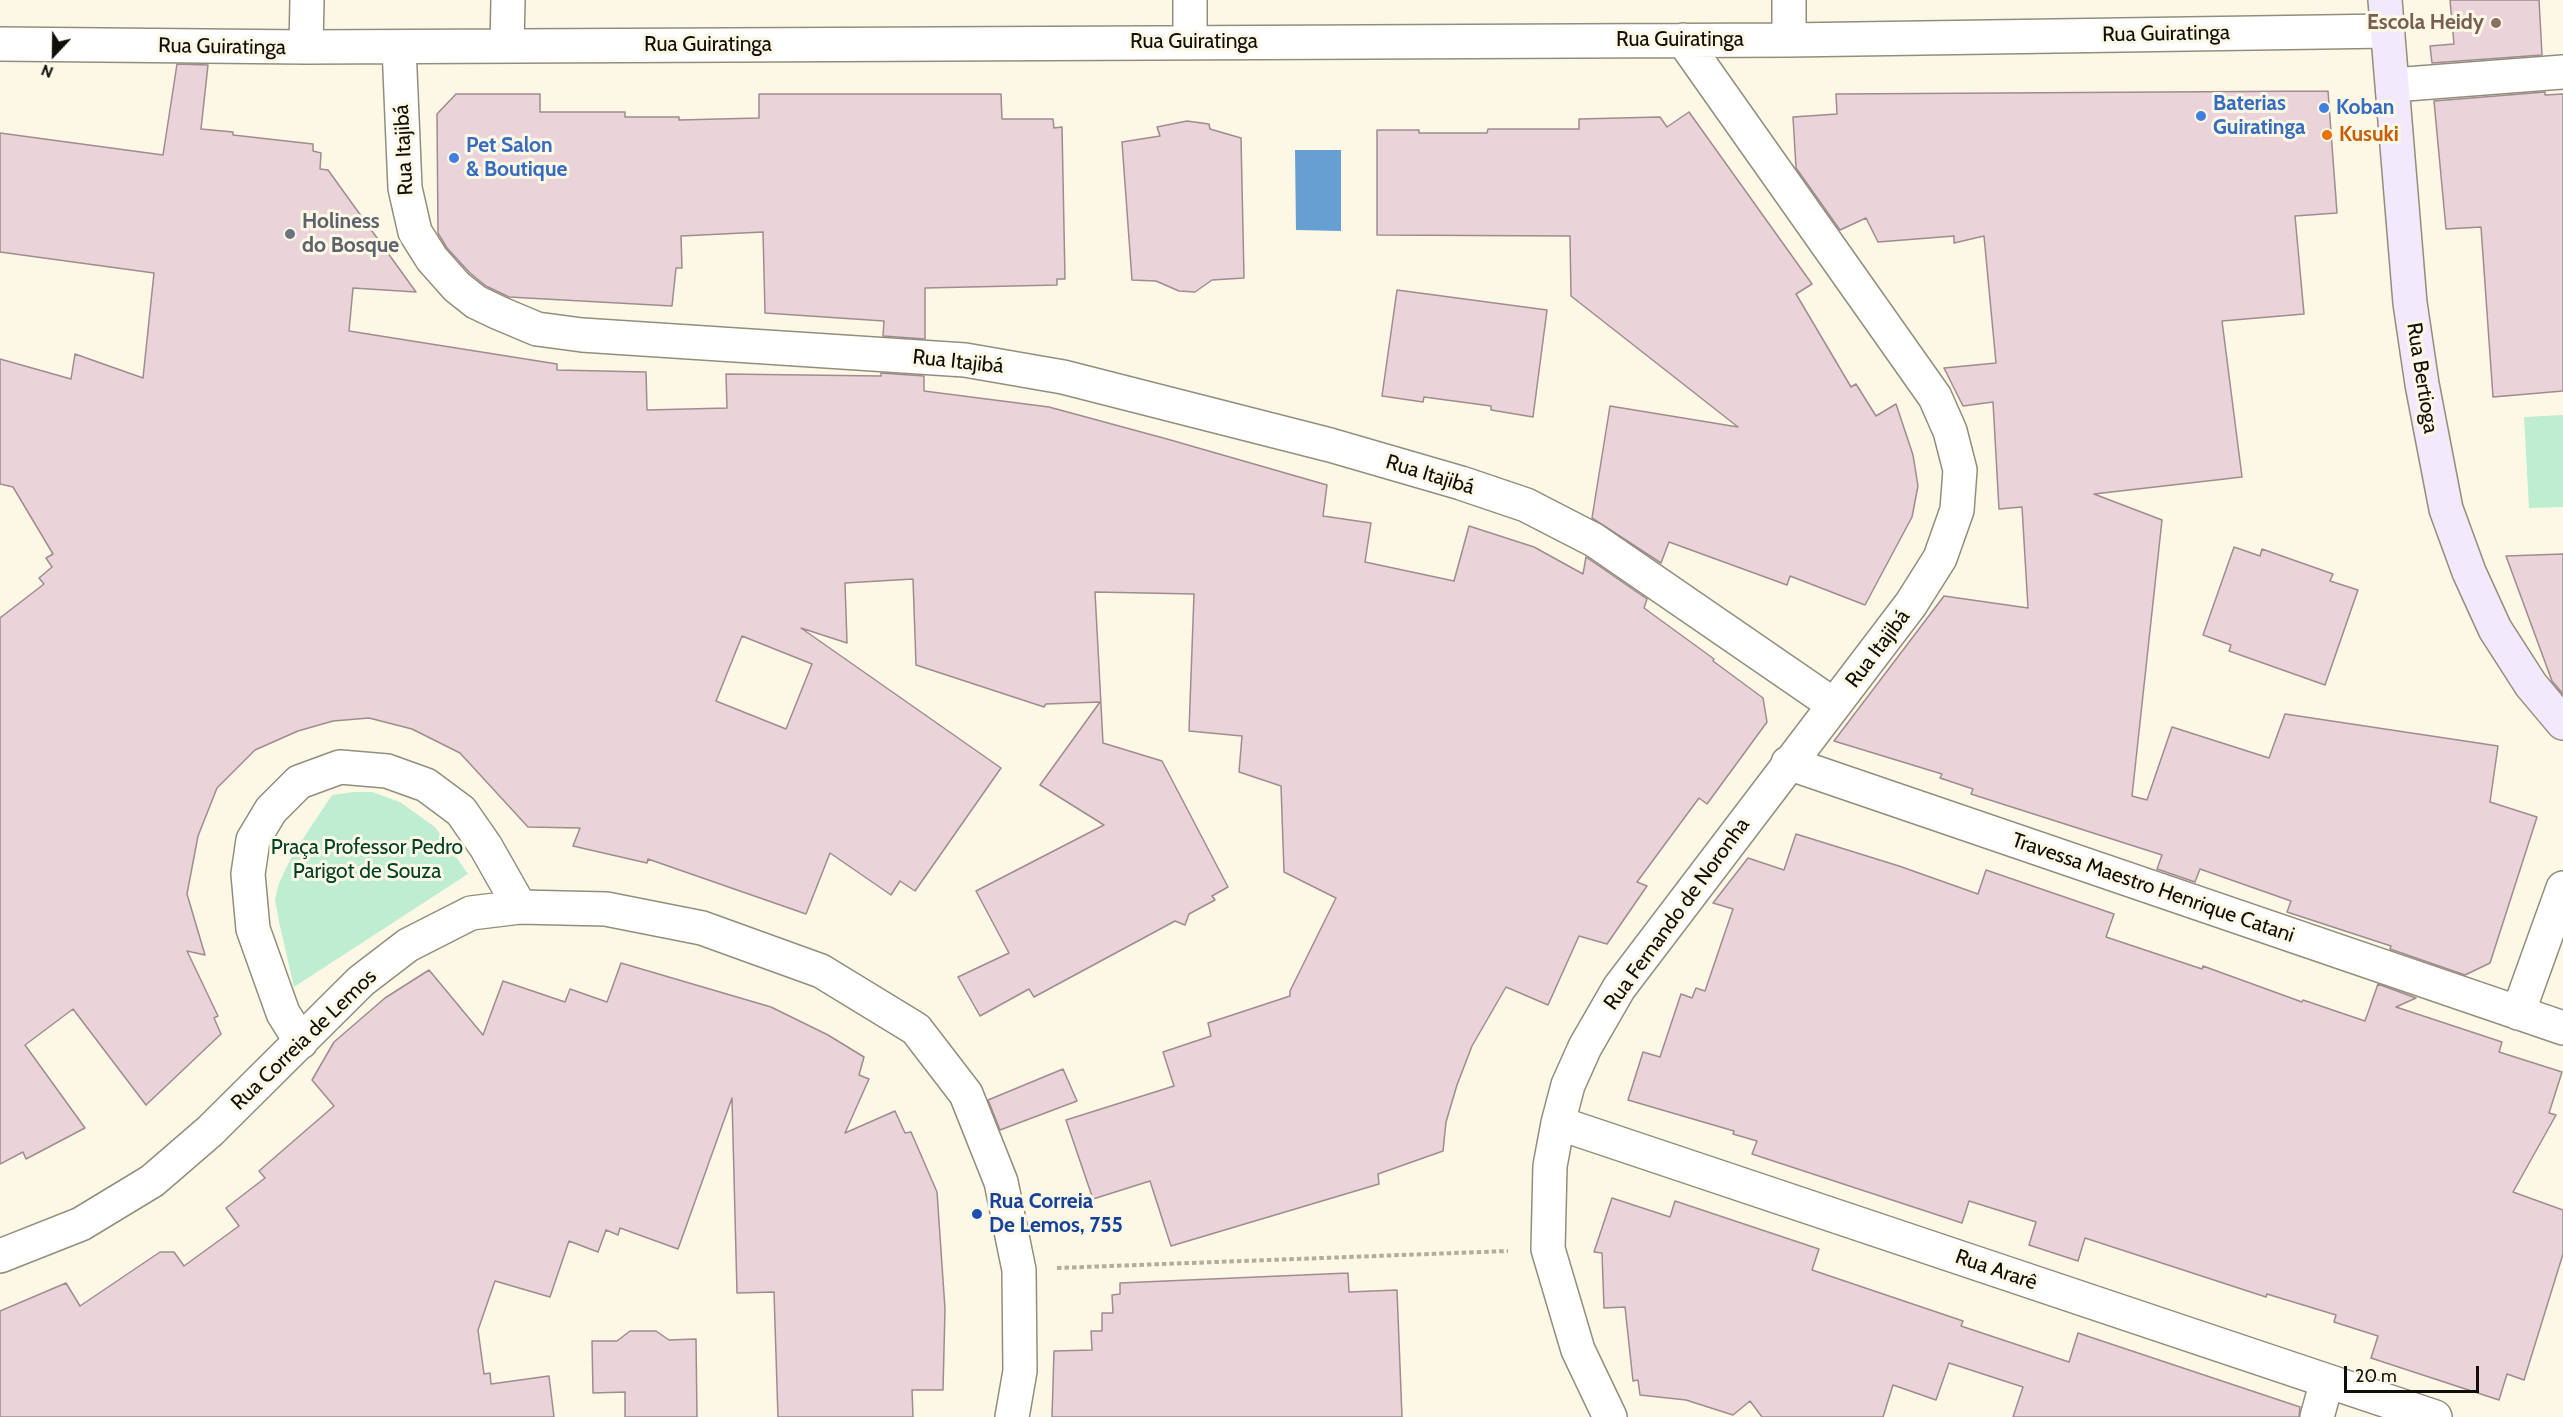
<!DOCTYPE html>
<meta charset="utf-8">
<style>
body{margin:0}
#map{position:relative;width:2563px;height:1417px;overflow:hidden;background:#fcf8e5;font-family:Cabin,sans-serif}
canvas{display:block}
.north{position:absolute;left:24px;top:24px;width:60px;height:60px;-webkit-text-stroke:4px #fcf8e5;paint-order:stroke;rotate:202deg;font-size:16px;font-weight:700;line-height:24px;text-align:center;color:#100f08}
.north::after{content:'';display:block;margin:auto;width:21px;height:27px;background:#100f08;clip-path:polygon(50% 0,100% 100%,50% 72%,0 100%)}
.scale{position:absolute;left:2344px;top:1366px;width:135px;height:27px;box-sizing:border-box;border:3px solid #100f08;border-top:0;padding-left:8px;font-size:18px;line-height:21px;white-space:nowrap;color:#100f08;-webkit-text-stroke:4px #fcf8e5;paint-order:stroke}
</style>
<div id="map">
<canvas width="2563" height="1417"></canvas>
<div class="north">N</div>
<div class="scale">20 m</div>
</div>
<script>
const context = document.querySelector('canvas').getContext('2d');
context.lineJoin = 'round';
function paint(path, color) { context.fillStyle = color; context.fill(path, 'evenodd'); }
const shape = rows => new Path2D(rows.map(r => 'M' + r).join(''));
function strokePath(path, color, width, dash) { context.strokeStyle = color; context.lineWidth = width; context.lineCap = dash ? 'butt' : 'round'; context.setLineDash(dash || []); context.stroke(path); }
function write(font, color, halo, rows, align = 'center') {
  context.font = font + ' Cabin,sans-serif'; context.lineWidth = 6; context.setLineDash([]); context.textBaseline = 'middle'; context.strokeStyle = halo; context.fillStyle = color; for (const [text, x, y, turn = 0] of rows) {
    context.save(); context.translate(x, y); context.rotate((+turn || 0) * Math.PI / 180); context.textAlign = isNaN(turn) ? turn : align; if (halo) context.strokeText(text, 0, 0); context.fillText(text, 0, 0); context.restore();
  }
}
paint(shape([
 [2563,415,2563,507,2529,508,2524,417],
 [353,792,372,792,400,802,435,827,468,874,294,987,279,922,275,899,279,883,293,854,332,795]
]), '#beedd2');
paint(shape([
 [1295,150,1341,150,1341,231,1296,230]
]), '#66a0d3');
const building = shape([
 [2450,0,2539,0,2542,55,2432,63,2430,46,2454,44,2450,0],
 [177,64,208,65,201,129,233,132,233,135,313,144,313,151,321,153,320,169,328,170,416,292,353,288,349,331,557,364,557,370,646,372,647,410,727,408,726,374,881,376,881,373,924,376,924,391,1049,407,1167,439,1327,485,1323,516,1371,523,1365,562,1454,581,1469,526,1534,547,1583,574,1586,557,1647,599,1644,608,1714,659,1713,661,1763,698,1767,722,1707,804,1699,798,1637,882,1647,886,1607,944,1579,936,1548,1005,1506,987,1472,1046,1457,1085,1446,1122,1443,1151,1378,1174,1379,1184,1171,1246,1150,1181,1093,1199,1066,1120,1174,1086,1163,1052,1211,1036,1208,1023,1290,996,1290,991,1336,898,1284,872,1281,786,1239,772,1242,736,1189,731,1194,594,1095,592,1103,743,1162,761,1228,887,1212,896,1215,900,1189,914,1185,925,1175,921,1034,997,1029,989,980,1016,958,977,1009,953,976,891,1104,825,1040,785,1100,702,1046,704,1044,707,916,665,913,579,845,583,847,643,801,628,1001,768,915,891,900,881,891,895,830,853,806,914,648,859,647,863,573,846,580,828,528,827,460,753,412,729,369,718,333,721,298,731,255,750,217,788,198,836,187,894,205,955,187,951,218,1016,214,1018,221,1034,146,1105,73,1009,25,1045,85,1128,26,1159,23,1152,0,1164,0,618,44,584,39,578,52,567,46,558,53,554,13,487,0,484,0,359,71,379,75,354,143,378,154,273,0,252,0,133,163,155,177,64],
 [742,636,812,664,786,729,716,701,742,636],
 [2328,91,2337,213,2295,216,2304,314,2222,321,2242,477,2094,494,2162,520,2132,796,2147,800,2172,727,2269,758,2285,714,2498,746,2490,802,2537,817,2490,963,2465,975,2390,949,2391,946,2287,912,2291,901,2200,869,2195,882,2157,869,2162,855,1971,794,1973,789,1940,778,1942,774,1834,741,1944,596,2028,608,2022,507,1999,509,1993,402,1963,406,1944,368,1996,363,1984,236,1954,243,1954,236,1878,242,1866,218,1840,230,1796,168,1793,117,1837,114,1836,94,2328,91],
 [2545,92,2545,95,2563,94,2563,391,2493,397,2481,227,2446,229,2434,101,2545,92],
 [456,94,540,94,540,112,625,112,625,117,679,117,679,120,759,118,759,94,1001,94,1002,119,1053,119,1054,128,1062,127,1065,279,1057,279,1057,285,925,288,925,339,883,336,884,321,765,313,763,232,681,236,682,268,676,268,672,306,509,297,486,286,470,273,447,248,438,233,437,114,456,94],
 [1689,112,1812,284,1796,294,1851,387,1856,384,1876,416,1896,404,1913,455,1918,486,1912,517,1865,605,1790,576,1787,585,1669,542,1661,563,1592,518,1610,406,1738,427,1571,296,1570,236,1377,235,1377,130,1419,130,1419,133,1487,133,1488,129,1579,129,1579,119,1660,117,1667,127,1689,112],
 [1187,121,1209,124,1210,129,1241,138,1244,278,1212,280,1195,292,1179,291,1156,281,1132,280,1122,142,1160,136,1157,127,1187,121],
 [1397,290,1547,310,1533,417,1491,410,1491,406,1424,397,1423,402,1382,396,1397,290],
 [2234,547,2260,556,2262,549,2333,574,2330,581,2358,590,2325,685,2229,651,2231,645,2203,635,2234,547],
 [2563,554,2563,694,2552,681,2506,556,2563,554],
 [1796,834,1899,866,1978,894,1986,870,2114,914,2106,937,2202,969,2203,966,2302,1002,2303,1000,2365,1021,2378,984,2416,998,2396,1007,2502,1042,2499,1052,2562,1072,2549,1113,2556,1115,2513,1192,2563,1210,2563,1254,2524,1380,2507,1374,2499,1400,2371,1358,2378,1336,2334,1322,2336,1315,2267,1294,2266,1297,2085,1238,2078,1261,2029,1245,2036,1222,1969,1201,1962,1223,1752,1154,1757,1141,1733,1134,1734,1131,1628,1100,1643,1052,1660,1057,1681,994,1692,998,1696,988,1705,991,1733,909,1713,903,1748,858,1784,870,1796,834],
 [621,963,771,1007,828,1035,864,1057,859,1075,869,1079,845,1133,895,1111,905,1133,911,1132,937,1192,945,1309,943,1390,912,1390,913,1417,778,1417,774,1292,737,1293,732,1098,678,1249,620,1228,618,1235,606,1230,598,1252,569,1241,550,1297,495,1281,478,1330,484,1374,490,1373,491,1384,549,1376,554,1417,0,1417,0,1311,66,1283,80,1306,160,1252,174,1252,184,1266,239,1226,226,1208,265,1178,259,1171,334,1106,312,1080,334,1042,385,998,429,970,483,1035,503,981,565,1002,570,989,607,1002,621,963],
 [1063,1069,1077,1101,1000,1130,988,1100,1063,1069],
 [1612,1198,1670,1217,1675,1201,1819,1249,1812,1270,1963,1321,1961,1326,2069,1362,2078,1333,2300,1407,2299,1417,2013,1417,2023,1387,1949,1363,1936,1400,1893,1385,1883,1417,1762,1417,1750,1401,1733,1415,1686,1400,1640,1395,1638,1380,1633,1381,1625,1307,1604,1308,1602,1253,1594,1252,1612,1198],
 [1348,1273,1349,1292,1397,1290,1402,1417,1052,1417,1054,1351,1092,1350,1091,1331,1102,1331,1102,1313,1113,1313,1112,1295,1120,1294,1120,1283,1348,1273],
 [630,1331,656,1331,669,1340,696,1339,697,1417,625,1417,625,1392,593,1393,592,1341,617,1341,630,1331]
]);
paint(building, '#ead4da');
strokePath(building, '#9f8b90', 1.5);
const street = shape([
 [1190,0,1190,41],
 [1789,40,1789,0],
 [0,44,306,47,1789,40,2388,31],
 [507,46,508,0],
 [306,47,307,0],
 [399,47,405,188,415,232,432,259,457,287,476,302,499,313,537,329,582,335,965,360,1063,377,1330,445,1461,483,1526,505,1594,540,1834,705],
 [2393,85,2563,72],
 [1788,763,2563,1028],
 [2518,1013,2563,888],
 [301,1042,283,1013,253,929,248,874,253,840,271,810,299,782,340,767,387,771,426,785,461,811,486,847,520,907],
 [1558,1123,2435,1417],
 [0,1256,81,1224,152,1181,210,1131,361,981,408,945,471,913,520,907,606,909,702,928,821,971,916,1029,966,1094,1001,1182,1019,1270,1020,1371,1012,1417],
 [1610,1417,1578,1350,1548,1249,1550,1166,1558,1123,1568,1085,1585,1047,1619,988,1911,604,1940,558,1957,510,1960,470,1950,431,1935,397,1683,40],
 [2317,1417,2327,1381]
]);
const secondary = shape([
 [2385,0,2410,303,2422,384,2446,509,2469,572,2495,629,2531,685,2563,723]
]);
strokePath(street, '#928e7d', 36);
strokePath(secondary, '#928e7d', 36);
strokePath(shape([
 [1057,1268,1508,1251]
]), '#b0ad9d', 4, [4.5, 3]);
strokePath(street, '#fff', 33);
strokePath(secondary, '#f2e9fd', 33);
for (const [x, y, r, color] of [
 [2496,23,6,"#8d6e63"],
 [2324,108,6,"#3f7fe0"],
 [2201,116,6,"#3f7fe0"],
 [2327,135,6,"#e8710a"],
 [454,158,6,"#3f7fe0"],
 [290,234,6,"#6b7280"],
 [977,1214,6,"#1a4fb4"]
]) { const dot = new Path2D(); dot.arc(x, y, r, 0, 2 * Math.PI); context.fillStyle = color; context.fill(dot); strokePath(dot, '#fcf8e5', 2); }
write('bold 21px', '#785e54', '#fcf8e5', [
 ["Escola Heidy",2484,23]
], 'right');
write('21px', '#100f08', '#fcf8e5', [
 ["Rua Guiratinga",2166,34,-1],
 ["Rua Guiratinga",1680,40],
 ["Rua Guiratinga",1194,42],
 ["Rua Guiratinga",708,45],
 ["Rua Guiratinga",222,47,1],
 ["Rua Itajibá",404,150,-93],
 ["Rua Itajibá",958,362,6],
 ["Rua Bertioga",2422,378,81],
 ["Rua Itajibá",1430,475,17],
 ["Rua Itajibá",1878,649,-53],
 ["Travessa Maestro Henrique Catani",2153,888,19],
 ["Rua Fernando de Noronha",1677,914,-54],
 ["Rua Correia de Lemos",304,1040,-44],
 ["Rua Ararê",1996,1270,19]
]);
write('bold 21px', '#366cbe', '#fcf8e5', [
 ["Baterias",2213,104],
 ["Guiratinga",2213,128],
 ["Koban",2336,108],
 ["Pet Salon",466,146],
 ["& Boutique",466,170]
], 'left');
write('bold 21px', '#c56008', '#fcf8e5', [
 ["Kusuki",2339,135]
], 'left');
write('bold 21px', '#5b616d', '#fcf8e5', [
 ["Holiness",302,222],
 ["do Bosque",302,246]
], 'left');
write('21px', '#004128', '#fcf8e5', [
 ["Praça Professor Pedro",367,848],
 ["Parigot de Souza",367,872]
]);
write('bold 21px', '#164399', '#fcf8e5', [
 ["Rua Correia",989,1202],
 ["De Lemos, 755",989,1226]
], 'left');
</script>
